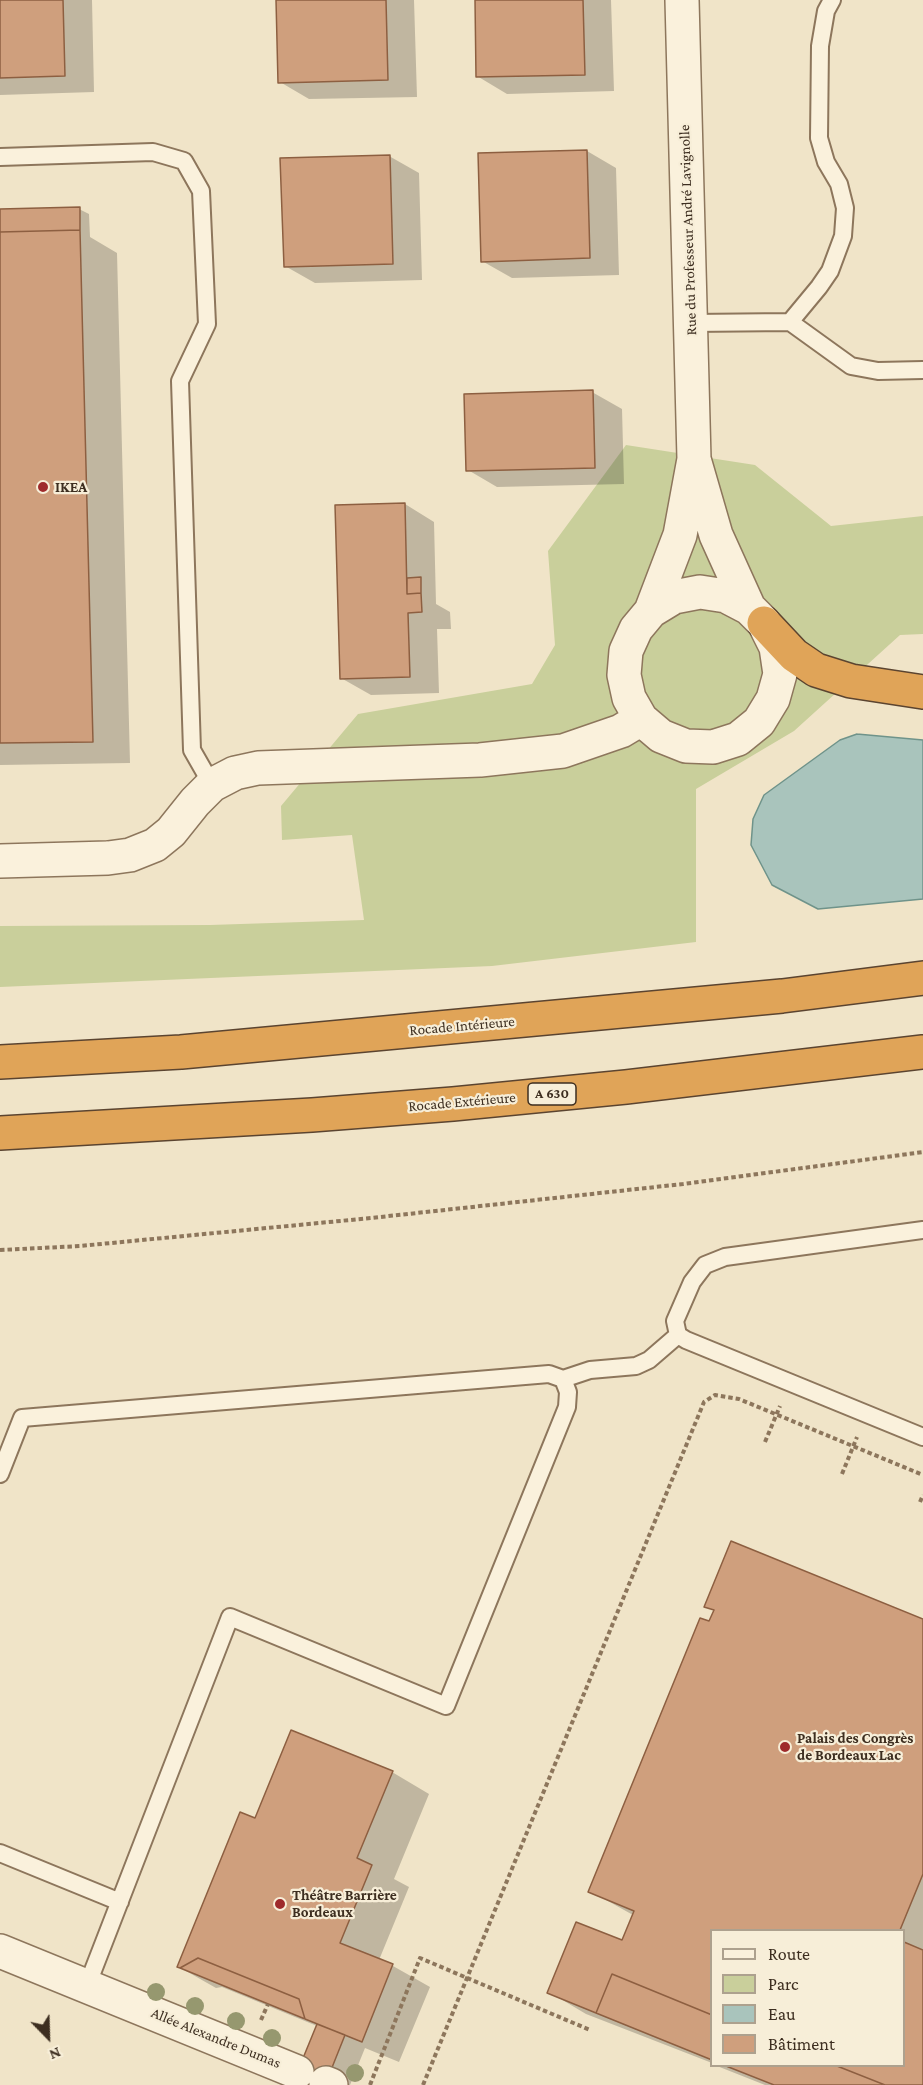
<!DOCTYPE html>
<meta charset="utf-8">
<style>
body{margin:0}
#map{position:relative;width:923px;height:2085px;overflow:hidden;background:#f0e4c8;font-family:"Crimson Pro",serif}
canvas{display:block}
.legend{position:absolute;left:710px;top:1929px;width:195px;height:138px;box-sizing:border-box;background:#f7eed8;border:2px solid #ada18e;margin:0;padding:8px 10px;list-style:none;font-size:18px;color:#3d2e20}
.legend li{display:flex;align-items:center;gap:12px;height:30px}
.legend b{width:30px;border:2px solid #ada18e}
.north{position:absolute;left:18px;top:2007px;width:60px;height:60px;-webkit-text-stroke:4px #f7eed8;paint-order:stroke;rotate:157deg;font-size:16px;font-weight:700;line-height:24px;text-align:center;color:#3d2e20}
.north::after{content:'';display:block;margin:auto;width:21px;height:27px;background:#3d2e20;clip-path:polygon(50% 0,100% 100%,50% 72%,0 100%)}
</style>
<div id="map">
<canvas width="923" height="2085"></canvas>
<ul class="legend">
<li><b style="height:8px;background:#faf1dc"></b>Route</li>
<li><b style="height:16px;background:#c9cf9b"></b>Parc</li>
<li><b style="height:16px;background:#a9c4bc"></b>Eau</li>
<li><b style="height:16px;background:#cf9f7d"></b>Bâtiment</li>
</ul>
<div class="north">N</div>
</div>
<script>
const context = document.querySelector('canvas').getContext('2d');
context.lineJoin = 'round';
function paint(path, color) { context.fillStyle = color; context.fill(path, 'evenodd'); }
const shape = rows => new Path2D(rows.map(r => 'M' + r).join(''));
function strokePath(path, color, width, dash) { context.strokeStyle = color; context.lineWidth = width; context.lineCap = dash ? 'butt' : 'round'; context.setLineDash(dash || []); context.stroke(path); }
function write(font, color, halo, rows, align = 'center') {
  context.font = font + ' "Crimson Pro",serif'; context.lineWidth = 4.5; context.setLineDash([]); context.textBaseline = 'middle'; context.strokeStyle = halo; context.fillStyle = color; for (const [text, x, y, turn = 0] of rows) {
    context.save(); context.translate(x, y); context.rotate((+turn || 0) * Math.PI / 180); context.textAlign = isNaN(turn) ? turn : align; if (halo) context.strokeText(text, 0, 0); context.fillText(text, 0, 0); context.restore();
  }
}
paint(shape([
 [626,445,755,465,831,526,923,516,923,634,900,635,794,731,696,789,696,942,492,966,0,987,0,926,210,925,364,920,352,835,282,840,281,806,358,714,532,684,555,645,548,551]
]), '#c9cf9b');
const water = shape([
 [857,734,923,740,923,899,818,909,772,885,751,845,753,819,764,795,840,740,857,734]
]);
paint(water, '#a9c4bc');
strokePath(water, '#6f938a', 1.5);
paint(shape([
 [0,0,92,0,94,92,0,95],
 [278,0,414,0,417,97,309,99,280,82],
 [476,0,611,0,614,91,507,94,477,76],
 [587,151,616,168,619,275,512,278,482,261],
 [389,156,419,173,422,280,315,283,285,266],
 [79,209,89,214,90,237,117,253,130,763,0,765,0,211],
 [592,392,622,409,624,484,497,487,468,470],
 [405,504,434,522,436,604,450,612,451,629,437,629,439,693,371,695,341,678],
 [706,1606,923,1621,923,2085,765,2085,717,2066,904,2066,904,1930,712,1930,712,2063,586,2014,549,1992,623,1942,633,1915,590,1891,715,1611],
 [392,1772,429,1794,394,1879,409,1887,379,1960,393,1966,430,1987,399,2062,365,2048,350,2085,293,2085,317,2026,222,1987,216,1988,179,1967,256,1820],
 [299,2005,306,2019,304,2020]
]), '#0003');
const building = shape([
 [0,0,63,0,65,76,0,78,0,0],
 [276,0,386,0,388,80,278,83,276,0],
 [475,0,583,0,585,75,476,77,475,0],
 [587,150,590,258,481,262,478,153,587,150],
 [390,155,393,264,284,267,280,158,390,155],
 [80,207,80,230,0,232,0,209,80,207],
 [80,230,93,742,0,743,0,232,80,230],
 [593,390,595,468,466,471,464,394,593,390],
 [405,503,407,594,421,593,422,612,408,613,410,677,340,679,335,505,405,503],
 [421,577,421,593,407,594,407,578,421,577],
 [731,1541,923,1619,923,1874,900,1930,712,1930,712,2015,612,1974,596,2013,547,1993,576,1922,622,1940,634,1911,588,1892,700,1618,709,1621,714,1610,704,1607,731,1541],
 [291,1730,393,1771,357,1858,372,1865,340,1943,393,1964,362,2042,305,2019,299,1999,198,1958,180,1968,177,1967,240,1812,255,1818,291,1730],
 [904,1942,923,1950,923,2085,885,2085,837,2066,904,2066,904,1942],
 [198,1958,299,1999,305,2019,180,1968,198,1958],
 [612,1974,712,2015,712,2060,596,2013,612,1974],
 [317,2024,345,2035,325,2085,292,2085,317,2024],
 [726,2066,837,2066,885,2085,774,2085,726,2066]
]);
paint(building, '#cf9f7d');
strokePath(building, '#8d5f41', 1.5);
const lane = shape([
 [0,157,153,152,184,161,201,191,207,324,180,381,192,750,212,785],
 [790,322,819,287,830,271,843,236,845,208,839,184,826,162,819,138,820,46,826,11,832,0],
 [691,323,790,322,851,366,878,371,923,370],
 [923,1230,725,1257,705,1265,692,1282,675,1321,678,1335,686,1340,923,1437],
 [563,1379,590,1370,636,1366,649,1360,678,1335],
 [0,1474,22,1418,549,1374,563,1379,568,1392,567,1407,446,1706,230,1617,87,1986],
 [0,1853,120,1902]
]);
const street = shape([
 [694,459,716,535,749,608,764,623,776,647,780,674,773,699,759,722,738,739,713,747,686,746,661,736,641,719,629,698,624,675,626,651,636,629,651,611,674,597,700,592,726,596,749,608],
 [651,611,680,535,694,459,682,0],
 [0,861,108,858,130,855,155,845,171,832,195,802,212,785,235,773,258,768,480,760,563,751,621,731,641,719],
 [0,1951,297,2072],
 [326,2083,331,2085]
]);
const highway = shape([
 [764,623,794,655,816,670,851,681,923,692],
 [0,1062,181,1052,782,996,923,978],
 [0,1133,312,1115,453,1104,626,1087,923,1052]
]);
strokePath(lane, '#8d765c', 20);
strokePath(street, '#8d765c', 36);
strokePath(highway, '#5b4430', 36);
strokePath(shape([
 [0,1250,80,1246,371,1218,683,1184,923,1152],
 [765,1442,780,1406],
 [842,1474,857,1437],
 [920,1502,923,1495],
 [261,2020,268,2004],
 [370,2085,420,1958,590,2030],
 [423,2085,704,1402,715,1395,739,1399,923,1475]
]), '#8d765c', 4, [4.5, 3]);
strokePath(lane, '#faf1dc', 16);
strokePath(street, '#faf1dc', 33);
strokePath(highway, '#e0a458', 33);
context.fillStyle = '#96986f';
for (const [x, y] of [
 [156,1992],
 [195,2006],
 [236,2021],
 [272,2038],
 [355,2073]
]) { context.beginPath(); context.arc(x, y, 9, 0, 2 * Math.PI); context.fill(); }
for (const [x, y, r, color] of [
 [43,487,6,"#9e2a2b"],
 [785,1747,6,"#9e2a2b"],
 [280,1904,6,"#9e2a2b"]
]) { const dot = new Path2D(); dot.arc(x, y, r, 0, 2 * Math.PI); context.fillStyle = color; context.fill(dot); strokePath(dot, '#f7eed8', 2); }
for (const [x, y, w] of [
 [552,1094,48]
]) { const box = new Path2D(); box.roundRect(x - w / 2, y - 11, w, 22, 4.5); context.fillStyle = '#f7eed8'; context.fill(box); strokePath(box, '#3d2e20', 1.5); }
write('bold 14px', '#3d2e20', null, [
 ["A 630",552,1094]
]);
write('15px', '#3d2e20', '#f7eed8', [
 ["Rue du Professeur André Lavignolle",688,230,-92],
 ["Rocade Intérieure",462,1026,-5],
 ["Rocade Extérieure",462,1102,-5],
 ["Allée Alexandre Dumas",216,2038,22]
]);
write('bold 15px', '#3d2e20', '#f7eed8', [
 ["IKEA",55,487],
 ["Palais des Congrès",797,1738],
 ["de Bordeaux Lac",797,1755],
 ["Théâtre Barrière",292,1895],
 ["Bordeaux",292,1912]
], 'left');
</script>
